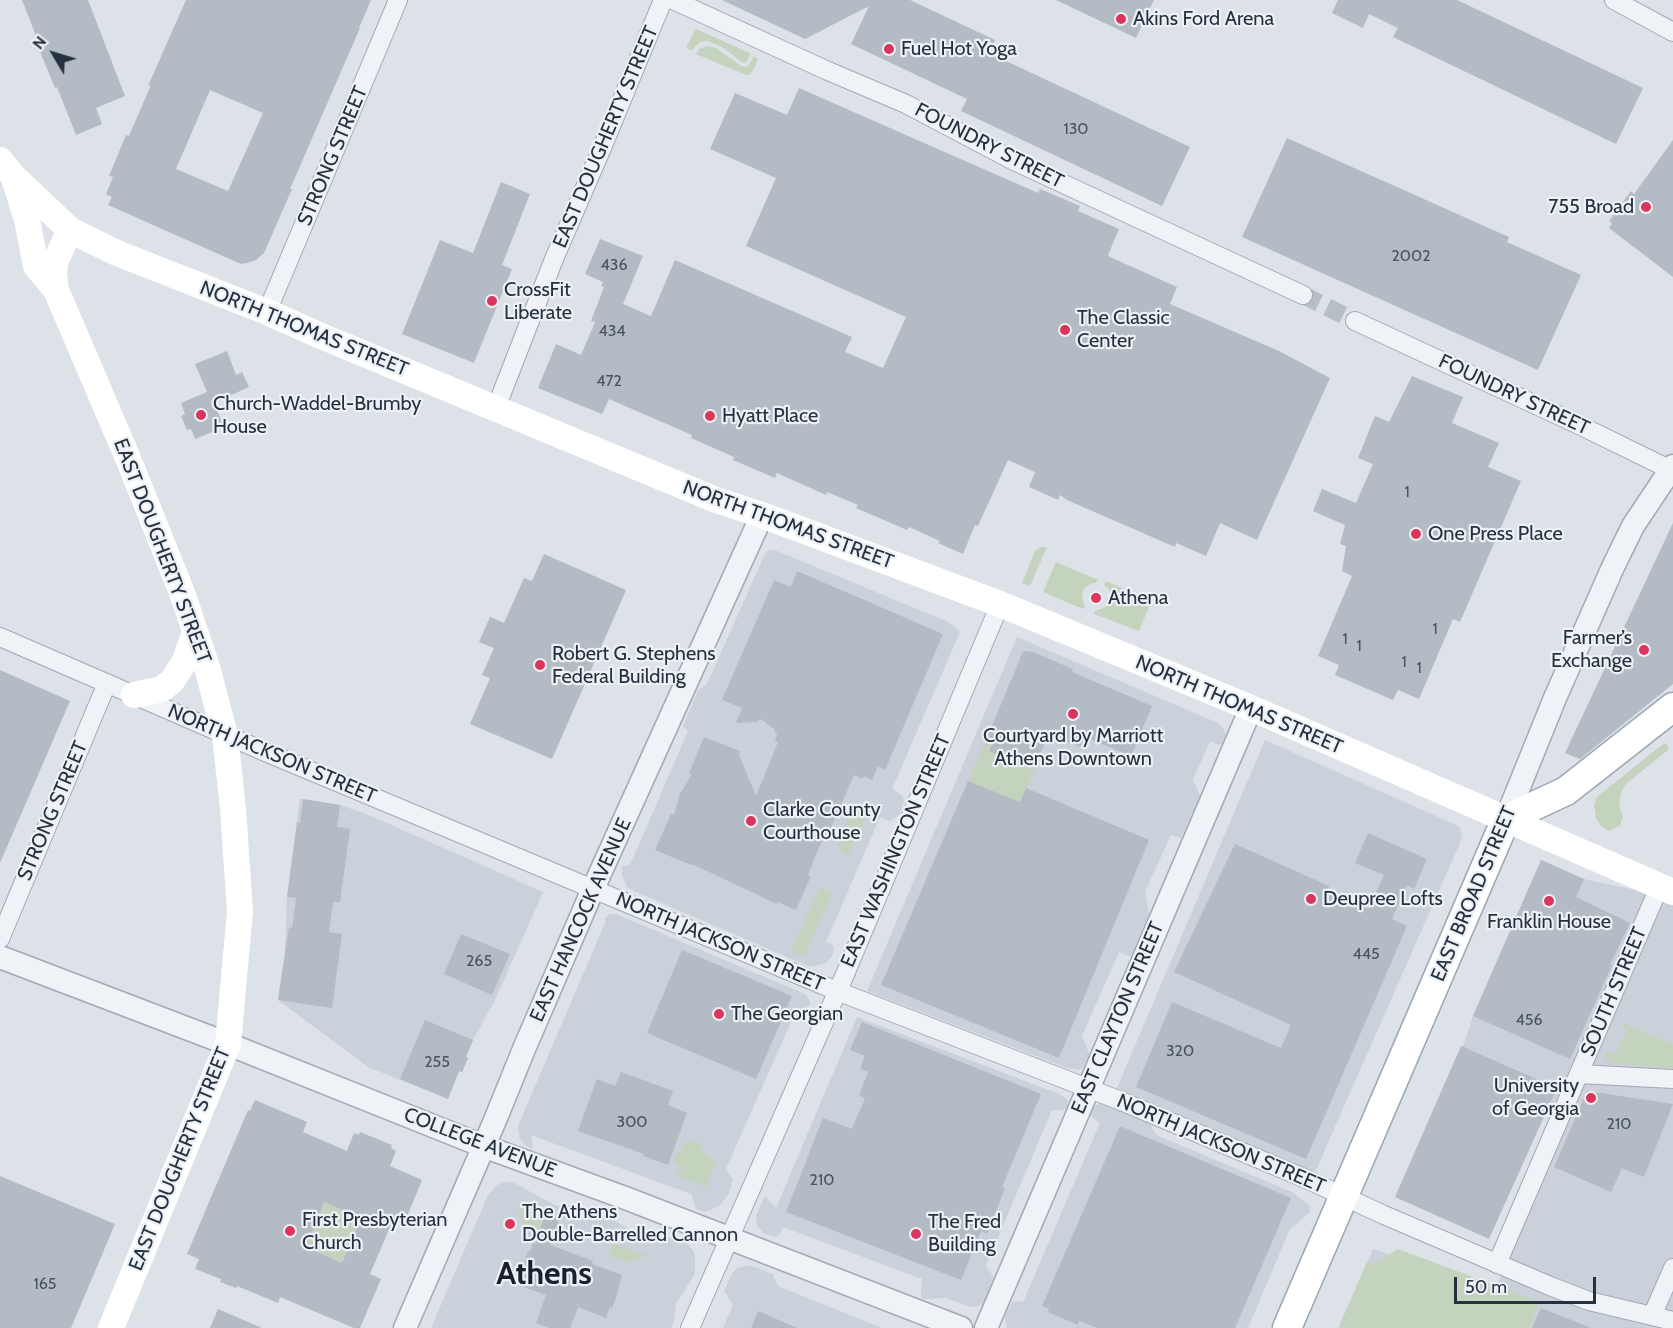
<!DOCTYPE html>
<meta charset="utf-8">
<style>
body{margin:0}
#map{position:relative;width:1673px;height:1328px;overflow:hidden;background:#dce2e8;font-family:Cabin,sans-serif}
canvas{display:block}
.north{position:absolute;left:24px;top:24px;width:60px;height:60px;-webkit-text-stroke:4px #ecf1f5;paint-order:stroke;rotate:308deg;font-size:16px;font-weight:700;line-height:24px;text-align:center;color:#253140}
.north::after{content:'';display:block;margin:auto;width:21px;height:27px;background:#253140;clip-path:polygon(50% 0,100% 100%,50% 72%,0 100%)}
.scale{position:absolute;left:1454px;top:1277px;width:142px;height:27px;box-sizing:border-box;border:3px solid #253140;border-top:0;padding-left:8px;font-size:18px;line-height:21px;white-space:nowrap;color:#253140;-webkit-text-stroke:4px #ecf1f5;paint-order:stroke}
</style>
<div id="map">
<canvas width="1673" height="1328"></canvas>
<div class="north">N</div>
<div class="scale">50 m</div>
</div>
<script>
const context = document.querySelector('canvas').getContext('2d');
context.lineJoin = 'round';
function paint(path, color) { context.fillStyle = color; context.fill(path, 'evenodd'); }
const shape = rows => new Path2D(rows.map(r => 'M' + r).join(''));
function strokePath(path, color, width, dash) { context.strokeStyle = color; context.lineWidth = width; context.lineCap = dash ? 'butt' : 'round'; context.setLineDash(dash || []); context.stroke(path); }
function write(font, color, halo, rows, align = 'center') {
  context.font = font + ' Cabin,sans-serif'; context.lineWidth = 4.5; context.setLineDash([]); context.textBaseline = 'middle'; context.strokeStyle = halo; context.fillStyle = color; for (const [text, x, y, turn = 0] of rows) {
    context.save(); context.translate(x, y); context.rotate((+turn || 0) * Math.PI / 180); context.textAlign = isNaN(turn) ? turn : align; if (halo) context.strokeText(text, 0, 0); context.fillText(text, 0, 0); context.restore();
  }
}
paint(shape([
 [768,550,777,551,946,621,953,625,960,632,892,789,903,796,904,801,900,814,895,818,890,821,880,817,826,942,832,944,834,948,832,956,826,963,810,967,634,891,627,887,622,875,622,866,630,865,688,731,683,726,698,690,707,684,764,556],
 [1017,637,1218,723,1223,728,1226,735,1222,744,1220,745,1210,742,1193,779,1200,796,1181,838,1171,835,1145,892,1149,915,1131,957,1119,952,1082,1036,1090,1056,1082,1068,1078,1070,1067,1068,867,991],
 [1265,740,1456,825,1460,828,1462,834,1460,843,1316,1170,1312,1171,1117,1088],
 [300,799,340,805,369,815,543,892,495,1000,473,1040,466,1057,468,1058,462,1072,459,1071,448,1099,368,1067,278,1000,285,952,287,896],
 [1541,860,1584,879,1673,898,1673,1328,1338,1328,1373,1249,1495,1290,1565,1122,1451,1073,1465,1041,1473,1016],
 [610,914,616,914,805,994,810,1001,810,1005,795,1013,726,1169,733,1179,728,1195,719,1206,710,1210,704,1212,696,1209,691,1194,531,1135,533,1146,531,1149,524,1144,520,1138,518,1128,520,1121,606,921,604,919],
 [857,1017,1059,1094,1068,1100,1068,1106,1064,1110,1052,1110,986,1266,993,1276,993,1280,984,1302,979,1306,971,1307,946,1298,923,1299,921,1296,922,1279,783,1227,780,1234,776,1237,763,1233,757,1226,756,1216,765,1196,776,1208],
 [1099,1103,1106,1103,1149,1122,1156,1135,1292,1192,1309,1205,1310,1209,1309,1213,1290,1229,1248,1328,1007,1328,1005,1317,1006,1313,1013,1301,1023,1302,1100,1123,1089,1115,1093,1108],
 [505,1182,514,1183,557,1206,571,1205,615,1221,647,1238,678,1237,686,1241,694,1252,695,1258,695,1274,676,1304,674,1321,671,1328,431,1328,488,1195,497,1185],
 [746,1265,752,1266,773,1274,776,1283,780,1287,882,1328,723,1328,733,1305,724,1291,734,1270]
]), '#cad1da');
paint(shape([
 [696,29,750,53,750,55,746,63,743,63,722,47,707,41,700,42,692,50,689,50,687,48,687,46],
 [707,46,716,48,741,66,746,67,749,65,754,56,758,59,752,72,749,75,746,75,696,54,699,49],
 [1041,547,1047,547,1030,586,1022,583,1035,551],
 [1056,562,1098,580,1096,583,1093,583,1084,588,1082,595,1083,602,1085,606,1083,609,1043,592],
 [1106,581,1151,602,1139,631,1094,614,1095,611,1106,607,1110,602,1110,593,1108,588,1104,585],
 [986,740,993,743,990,752,1035,771,1020,802,968,781],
 [1664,743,1668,745,1668,750,1626,784,1621,793,1619,804,1623,818,1621,821,1621,825,1609,831,1602,827,1596,818,1594,805,1597,797],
 [854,805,868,812,848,856,840,850,838,844],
 [820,887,832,893,804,957,791,951],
 [1624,1023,1673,1045,1673,1068,1607,1063,1607,1059,1604,1055,1606,1052,1616,1054,1627,1029,1622,1026],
 [697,1140,703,1152,716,1163,706,1187,675,1175,680,1171,679,1167,673,1160,676,1155,682,1148,684,1142,694,1142],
 [324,1202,361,1218,342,1263,301,1245,310,1237],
 [520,1209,544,1217,542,1223,556,1228,558,1222,562,1224,562,1227,559,1235,557,1236,523,1224,518,1213],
 [614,1244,646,1255,630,1263,610,1256,608,1253],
 [1398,1249,1539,1302,1529,1328,1346,1328,1340,1325,1367,1262,1373,1264]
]), '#c4d3bd');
paint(shape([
 [22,0,88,0,125,96,96,108,102,124,76,135,57,87,55,88,38,47,40,46],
 [186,0,371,0,359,28,360,28,290,189,292,189,264,253,256,260,247,263,241,264,108,205,112,197,106,194,113,177,109,176,126,135,129,136,151,85,148,86],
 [210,90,263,113,228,191,176,169],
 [722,0,910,0,995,40,989,53,1190,147,1162,206,961,111,967,99,851,44,869,6,805,39],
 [1056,0,1154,0,1136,38],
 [1338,0,1457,0,1643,88,1616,144,1393,37,1398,28,1369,14,1363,28,1332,13],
 [799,88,1038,193,1040,189,1080,206,1078,211,1119,229,1108,255,1110,257,1177,287,1170,304,1279,351,1330,378,1257,540,1220,523,1206,556,1176,543,1175,547,1067,500,1060,495,1058,500,1029,487,1035,472,1008,460,978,526,975,525,963,554,938,543,940,541,909,527,907,530,856,508,858,505,827,492,826,495,777,473,775,478,733,460,734,457,691,438,692,435,609,399,602,414,538,388,556,344,581,355,595,322,591,321,604,287,601,286,603,282,585,274,600,239,643,256,623,304,651,316,675,260,852,337,845,352,883,368,906,317,746,246,776,178,710,149,735,93,787,115],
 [1287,138,1509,237,1507,242,1581,275,1538,370,1242,237],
 [1673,140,1673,277,1609,228,1612,223,1609,221,1631,191,1634,194],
 [501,182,530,194,502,265,512,269,474,363,402,334,440,240,473,253],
 [227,351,236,375,242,372,249,387,214,403,224,427,195,439,191,429,187,430,181,416,185,414,181,403,207,392,195,364],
 [1412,376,1463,397,1452,423,1499,443,1488,467,1521,481,1460,622,1453,619,1419,699,1398,690,1393,700,1335,675,1339,665,1318,656,1352,576,1342,571,1346,546,1340,544,1345,525,1313,511,1322,489,1356,503,1373,464,1358,458,1375,416,1389,422],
 [1673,523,1673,684,1580,759,1565,753],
 [544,554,626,590,552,759,470,724,490,678,482,675,494,648,479,642,490,617,504,623,524,578,532,581],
 [797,571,943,634,885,770,878,766,872,780,864,776,863,779,854,775,829,832,827,831,817,852,808,875,811,876,796,910,778,902,777,904,692,864,691,865,655,850,671,814,674,815,680,794,692,774,689,773,704,737,740,751,739,755,756,796,778,742,775,741,777,735,774,729,761,719,756,722,736,723,742,708,722,700,774,580,791,587],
 [1024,651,1033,652,1073,669,1072,672,1152,706,1131,756,1085,737,1080,747,1048,735,1037,761,1030,759,1026,767,989,751,993,743,986,740,1020,659,1020,657],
 [0,670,70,701,0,863],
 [968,781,1020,802,1026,788,1149,840,1059,1058,881,985],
 [303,799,340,805,337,827,350,829,340,902,333,902,329,932,342,934,332,1008,278,1000,289,927,292,928,296,898,287,897,297,822,300,823],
 [1368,833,1427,859,1414,889,1407,885,1392,919,1407,926,1306,1159,1136,1087,1172,1002,1281,1048,1291,1025,1174,972,1235,844,1329,886,1328,890,1369,909,1384,875,1355,863],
 [1541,860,1584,879,1576,897,1630,923,1610,965,1612,965,1570,1059,1473,1016],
 [461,934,510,954,492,995,444,974],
 [682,950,792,996,756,1079,647,1033],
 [425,1020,473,1040,466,1057,468,1058,462,1072,459,1071,448,1099,400,1079],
 [862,1022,1041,1094,1002,1187,1005,1188,987,1234,981,1231,961,1280,786,1212,823,1118,852,1129,865,1098,859,1096,868,1072,860,1069,865,1056,850,1050],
 [1461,1046,1557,1088,1489,1239,1395,1197],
 [621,1072,673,1091,668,1105,687,1113,668,1165,643,1156,644,1154,578,1131,597,1079,615,1086],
 [1587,1091,1673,1104,1644,1177,1622,1168,1611,1192,1554,1167],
 [255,1100,307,1122,303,1132,347,1151,354,1133,359,1135,360,1132,392,1145,391,1148,396,1151,390,1166,422,1180,404,1224,393,1220,370,1274,381,1279,360,1328,354,1328,280,1297,278,1303,237,1286,236,1288,220,1282,221,1279,195,1269,199,1259,187,1254,248,1110,250,1111],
 [324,1202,361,1218,342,1263,306,1247],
 [1120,1126,1291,1198,1235,1328,1098,1328,1079,1321,1078,1325,1048,1312,1049,1309,1042,1306],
 [0,1176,115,1224,71,1328,0,1328],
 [545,1214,559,1219,550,1245,593,1261,592,1264,622,1275,616,1298,612,1308,610,1307,606,1318,578,1307,570,1328,550,1328,536,1323,546,1295,518,1285,521,1275,520,1274,528,1251,530,1252,533,1243,535,1244],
 [1541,1308,1589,1327,1589,1328,1532,1328],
 [218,1309,262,1328,210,1328],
 [758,1311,797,1328,751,1328]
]), '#b3bbc5');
strokePath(shape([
 [1303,295,1355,321]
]), '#b7bfc6', 18, [18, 9]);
const minor = shape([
 [673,0,828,71,906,104,1012,160,1303,295],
 [1614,0,1673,32],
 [267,312,398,0],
 [1355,321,1577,424,1673,471],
 [496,408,554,259,602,148,663,0],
 [0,637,263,751,837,991,1121,1101,1304,1178,1384,1215,1550,1286,1589,1301,1673,1321],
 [0,939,107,683],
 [1579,1074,1673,1079],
 [1497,1264,1660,885],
 [1652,1316,1673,1268],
 [690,1328,846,972,1000,604]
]);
const tertiary = shape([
 [1506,819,1555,698,1613,567,1633,526,1673,466],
 [0,957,228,1044,483,1146,628,1199,961,1328],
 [405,1328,496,1118,524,1049,593,889,762,515],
 [986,1328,1251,708]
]);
const primary = shape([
 [1287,1328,1506,819,1566,791,1673,707]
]);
strokePath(minor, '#a1a9b2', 20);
strokePath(tertiary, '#a1a9b2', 25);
strokePath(primary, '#9ba7b5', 31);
strokePath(minor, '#eff2f6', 18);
strokePath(tertiary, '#eff2f6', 22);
strokePath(shape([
 [0,160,13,176,70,230,117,253,267,312,321,336,716,500,762,515,1000,604,1251,708,1673,892],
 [14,178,27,220,36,266,56,290],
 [70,230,55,262,54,275,56,290,127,456,183,595,207,667,225,735,233,809,240,911,228,1044,111,1328],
 [134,695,162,689,172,681,185,661,195,631]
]), '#fff', 26);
strokePath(primary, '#fff', 28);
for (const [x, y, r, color] of [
 [1121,19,6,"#da355c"],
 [889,49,6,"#da355c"],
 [1646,207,6,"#da355c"],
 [492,301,6,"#da355c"],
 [1065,330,6,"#da355c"],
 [201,415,6,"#da355c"],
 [710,416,6,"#da355c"],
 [1416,534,6,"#da355c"],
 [1096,598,6,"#da355c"],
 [1644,650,6,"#da355c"],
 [540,665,6,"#da355c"],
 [1073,714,6,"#da355c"],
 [751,821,6,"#da355c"],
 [1311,899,6,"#da355c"],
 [1549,901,6,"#da355c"],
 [719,1014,6,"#da355c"],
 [1591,1098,6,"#da355c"],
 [510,1224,6,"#da355c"],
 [290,1231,6,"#da355c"],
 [916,1234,6,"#da355c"]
]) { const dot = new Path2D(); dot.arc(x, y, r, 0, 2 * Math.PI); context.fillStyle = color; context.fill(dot); strokePath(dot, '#ecf1f5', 2); }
write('16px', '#485461', null, [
 ["130",1076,129],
 ["2002",1411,256],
 ["436",614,265],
 ["434",612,331],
 ["472",609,381],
 ["1",1407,492],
 ["1",1435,629],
 ["1",1345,639],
 ["1",1359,646],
 ["1",1404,662],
 ["1",1419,668],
 ["445",1366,954],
 ["265",479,961],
 ["456",1529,1020],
 ["320",1180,1051],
 ["255",437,1062],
 ["300",632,1122],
 ["210",1619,1124],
 ["210",822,1180],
 ["165",45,1284]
]);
write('20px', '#253140', '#ecf1f5', [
 ["Akins Ford Arena",1133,19],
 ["Fuel Hot Yoga",901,49],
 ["755 Broad",1634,207,"right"],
 ["CrossFit",504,290],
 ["Liberate",504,313],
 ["The Classic",1077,318],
 ["Center",1077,341],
 ["Church-Waddel-Brumby",213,404],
 ["House",213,427],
 ["Hyatt Place",722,416],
 ["One Press Place",1428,534],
 ["Athena",1108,598],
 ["Farmer’s",1632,638,"right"],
 ["Exchange",1632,661,"right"],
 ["Robert G. Stephens",552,654],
 ["Federal Building",552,677],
 ["Courtyard by Marriott",1073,736,"center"],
 ["Athens Downtown",1073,759,"center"],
 ["Clarke County",763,810],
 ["Courthouse",763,833],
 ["Deupree Lofts",1323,899],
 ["Franklin House",1549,922,"center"],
 ["The Georgian",731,1014],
 ["University",1579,1086,"right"],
 ["of Georgia",1579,1109,"right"],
 ["The Athens",522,1212],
 ["Double-Barrelled Cannon",522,1235],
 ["First Presbyterian",302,1220],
 ["Church",302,1243],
 ["The Fred",928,1222],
 ["Building",928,1245]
], 'left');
write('20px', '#253140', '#ecf1f5', [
 ["EAST DOUGHERTY STREET",606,137,-67],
 ["FOUNDRY STREET",989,146,27],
 ["STRONG STREET",333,156,-67],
 ["NORTH THOMAS STREET",304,329,22],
 ["FOUNDRY STREET",1514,395,25],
 ["NORTH THOMAS STREET",788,525,20],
 ["EAST DOUGHERTY STREET",162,551,69],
 ["NORTH THOMAS STREET",1239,705,23],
 ["NORTH JACKSON STREET",272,754,23],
 ["STRONG STREET",53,811,-67],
 ["EAST WASHINGTON STREET",896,851,-67],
 ["EAST BROAD STREET",1474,894,-67],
 ["EAST HANCOCK AVENUE",581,920,-66],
 ["NORTH JACKSON STREET",720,942,23],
 ["SOUTH STREET",1614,992,-67],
 ["EAST CLAYTON STREET",1118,1018,-67],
 ["COLLEGE AVENUE",480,1143,21],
 ["NORTH JACKSON STREET",1221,1144,23],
 ["EAST DOUGHERTY STREET",180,1159,-68]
]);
write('bold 32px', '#172230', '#ecf1f5', [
 ["Athens",544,1275]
]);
</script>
